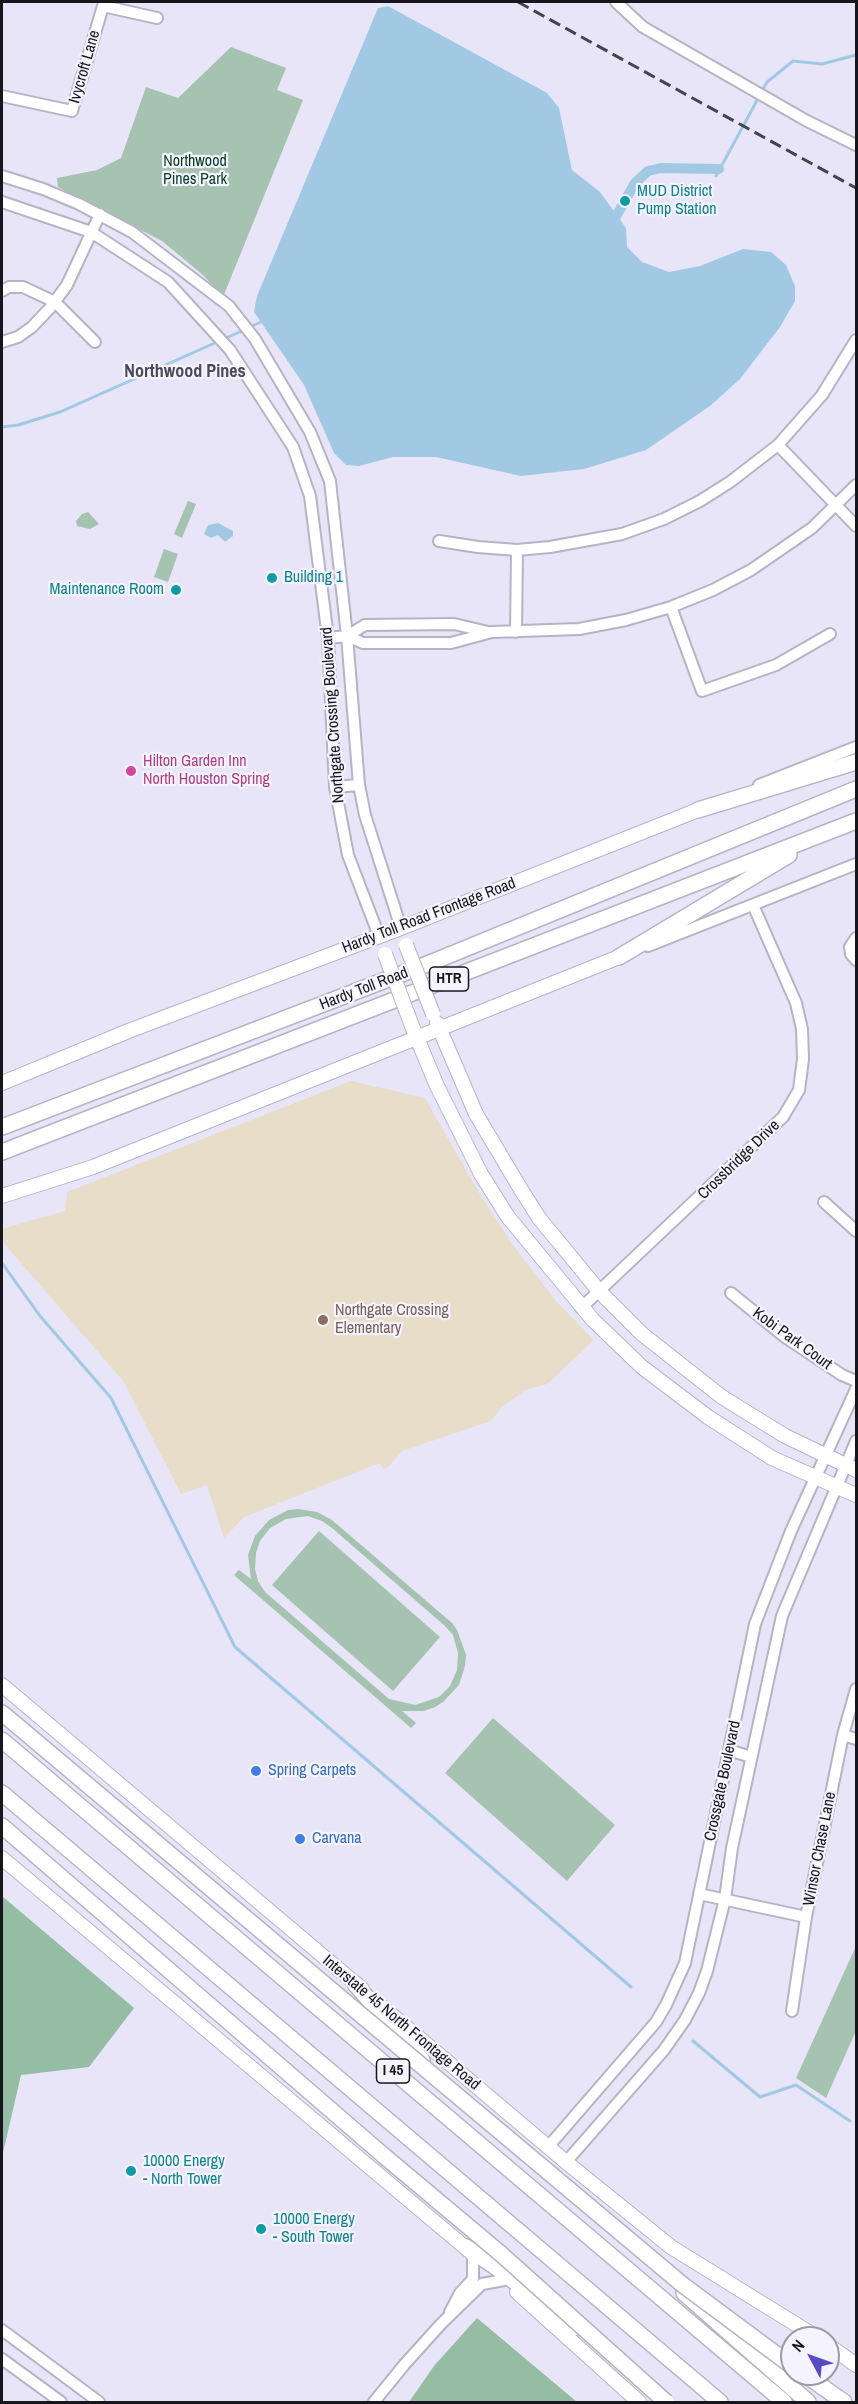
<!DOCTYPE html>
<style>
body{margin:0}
#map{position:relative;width:858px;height:2404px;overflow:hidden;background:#e7e5f7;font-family:"Archivo Narrow",sans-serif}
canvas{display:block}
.frame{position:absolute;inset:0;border:3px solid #17161c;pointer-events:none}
.north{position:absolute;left:780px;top:2326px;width:60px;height:60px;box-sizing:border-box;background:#f5f4fe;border:2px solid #9c9ba4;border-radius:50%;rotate:311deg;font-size:16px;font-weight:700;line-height:24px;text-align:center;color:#17161c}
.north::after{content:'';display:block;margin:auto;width:21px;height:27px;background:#584cc4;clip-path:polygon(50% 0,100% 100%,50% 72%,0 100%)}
</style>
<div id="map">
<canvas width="858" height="2404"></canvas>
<div class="frame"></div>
<div class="north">N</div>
</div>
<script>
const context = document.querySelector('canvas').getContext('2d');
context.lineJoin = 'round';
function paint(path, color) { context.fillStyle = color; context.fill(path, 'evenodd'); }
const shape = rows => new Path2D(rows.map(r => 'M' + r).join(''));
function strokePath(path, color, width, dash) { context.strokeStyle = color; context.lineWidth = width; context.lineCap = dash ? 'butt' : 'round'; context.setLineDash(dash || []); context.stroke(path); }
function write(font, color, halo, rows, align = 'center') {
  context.font = font + ' "Archivo Narrow",sans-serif'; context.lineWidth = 4.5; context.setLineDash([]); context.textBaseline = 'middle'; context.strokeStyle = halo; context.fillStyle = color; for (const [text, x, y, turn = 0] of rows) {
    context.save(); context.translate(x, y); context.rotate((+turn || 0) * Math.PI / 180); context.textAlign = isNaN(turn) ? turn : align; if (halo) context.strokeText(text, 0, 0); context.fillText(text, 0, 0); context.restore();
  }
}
paint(shape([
 [351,1081,425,1098,478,1191,512,1244,556,1301,594,1340,547,1384,525,1390,501,1408,491,1421,402,1451,388,1467,383,1469,380,1463,244,1517,224,1538,207,1485,181,1494,124,1382,2,1241,2,1229,65,1211,67,1192]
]), '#e8ddc8');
paint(shape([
 [231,47,286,68,277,90,303,100,223,297,203,275,162,241,58,187,57,178,97,170,121,158,146,87,178,98],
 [188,501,196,504,182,538,174,534],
 [88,512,99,524,90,529,77,526,76,521,82,514],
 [164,549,178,554,168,582,154,577],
 [298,1509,317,1512,332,1520,452,1623,457,1630,466,1655,465,1666,459,1685,443,1702,435,1707,424,1711,402,1711,416,1723,411,1728,234,1575,239,1570,251,1579,248,1555,255,1536,269,1520,288,1510],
 [308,1516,322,1521,332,1528,445,1626,453,1635,458,1653,457,1670,450,1686,439,1697,415,1705,389,1699,265,1592,258,1581,255,1569,256,1553,260,1541,270,1528,286,1519],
 [319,1531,440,1637,393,1691,272,1585],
 [493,1718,615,1825,567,1881,445,1773],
 [856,1946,856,2031,826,2098,796,2078]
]), '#a6c3b1');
paint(shape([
 [2,1896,134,2008,89,2067,21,2075,2,2157],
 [477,2318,577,2402,409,2402,434,2366]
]), '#94bda4');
paint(shape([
 [388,6,547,93,559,108,572,170,600,192,626,228,627,247,642,262,669,272,700,266,743,249,771,252,786,265,795,286,795,301,780,327,740,379,710,406,646,450,584,469,521,476,436,457,393,457,359,466,346,465,334,453,304,385,254,312,257,296,378,8],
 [218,523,233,531,233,536,225,542,218,535,211,538,204,534,208,525]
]), '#a2c9e4');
strokePath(shape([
 [716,176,767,82,793,61,822,64,856,55],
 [250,327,263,321],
 [2,427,18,425,60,412,244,330],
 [2,1263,40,1316,111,1398,235,1647,631,1987],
 [693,2041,760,2097,796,2085,850,2121]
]), '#a2c9e4', 3);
strokePath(shape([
 [610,227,635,183,648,171,661,168,719,169]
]), '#a2c9e4', 10);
const minor = shape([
 [616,2,643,27,807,121,856,145],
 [2,96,72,111,103,6,157,18],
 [2,176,43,189,79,204,132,232,229,306,255,339,310,432,330,481,347,636,359,785,365,815,401,928],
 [2,202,91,232,168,282,230,350,293,447,310,496,328,638,335,787,348,855,379,936],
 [2,291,9,287,23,287,55,302,95,342],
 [2,342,18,337,32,327,50,308,67,285,100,214],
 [778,445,856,526],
 [439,541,478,547,517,550,550,547,622,534,664,519,700,501,730,482,778,445,822,395,856,340],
 [671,607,702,691,776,665,830,634],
 [516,632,517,550],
 [347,636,365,625,454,624,488,632],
 [328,638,347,636,363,643,451,643,492,632,579,629,626,620,671,607,713,590,751,570,812,528,856,485],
 [759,785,856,747],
 [335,787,359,785],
 [856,938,850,947,851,954,856,960],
 [648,946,856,864],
 [824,1202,856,1231],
 [731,1293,785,1337,842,1375,856,1381],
 [581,1308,783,1117,799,1090,803,1059,802,1029,796,1003,753,905],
 [843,1735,856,1739],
 [729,1750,751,1757],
 [699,1894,806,1917],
 [792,2011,806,1917,843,1735,856,1689],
 [548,2147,656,2022,666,2005,685,1963,755,1624,791,1531,856,1389],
 [566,2162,664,2050,685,2020,699,1993,707,1971,725,1899,732,1848,782,1616,856,1441],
 [450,2312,460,2293,473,2279,473,2254],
 [2,2330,99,2402],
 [2,2359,61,2402],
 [374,2402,404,2365,441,2324,482,2284,504,2280]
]);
const major = shape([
 [437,1023,476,1114,520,1188,539,1218,599,1291,642,1334,722,1397,785,1436,856,1470],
 [412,1026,437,1086,481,1174,508,1217,593,1320,642,1367,708,1417,772,1458,856,1495],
 [2,1083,131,1030,401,928,698,810],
 [2,1196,93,1167,619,957],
 [2,1685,362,1989],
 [2,1858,473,2254],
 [379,2004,566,2162,671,2247,818,2338],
 [517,2292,639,2402],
 [828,2345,856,2365]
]);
const highway = shape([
 [698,810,856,762],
 [619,957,789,855],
 [2,1127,430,963,856,789],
 [2,1152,856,821],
 [2,1713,348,2004],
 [2,1740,784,2402],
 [2,1793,720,2402],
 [2,1826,383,2155],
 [355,1984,422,2060],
 [466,2247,497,2268,574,2328],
 [684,2293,808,2402],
 [804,2374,844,2402]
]);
strokePath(minor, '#b6b4c4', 14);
strokePath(major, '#b6b4c4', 16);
strokePath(highway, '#b6b4c4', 18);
strokePath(minor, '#fff', 10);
strokePath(major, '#fff', 14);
strokePath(highway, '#fff', 15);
strokePath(shape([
 [518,2,856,188]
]), '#45434c', 3, [12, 6]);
const majorBridge = shape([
 [406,945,433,1014],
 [385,954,412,1026]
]);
const highwayBridge = shape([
 [348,2004,683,2285,792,2366],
 [383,2155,501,2254,666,2402]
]);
strokePath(majorBridge, '#b6b4c4', 16, []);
strokePath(highwayBridge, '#b6b4c4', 18, []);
strokePath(majorBridge, '#fff', 14);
strokePath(highwayBridge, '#fff', 15);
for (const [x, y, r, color] of [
 [625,201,6,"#0f9aa8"],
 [272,578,6,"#0f9aa8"],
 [176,590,6,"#0f9aa8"],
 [131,771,6,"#d1479c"],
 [323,1320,6,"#8d6e63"],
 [256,1771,6,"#3f7fe0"],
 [300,1839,6,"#3f7fe0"],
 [131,2171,6,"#0f9aa8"],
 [261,2229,6,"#0f9aa8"]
]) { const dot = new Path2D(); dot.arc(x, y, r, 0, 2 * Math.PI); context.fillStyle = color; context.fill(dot); strokePath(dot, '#f5f4fe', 2); }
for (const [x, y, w] of [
 [449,979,39],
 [393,2071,33]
]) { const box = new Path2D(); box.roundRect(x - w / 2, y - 12, w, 24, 4.5); context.fillStyle = '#f5f4fe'; context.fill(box); strokePath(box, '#17161c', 1.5); }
write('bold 15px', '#17161c', null, [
 ["HTR",449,979],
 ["I 45",393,2071]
]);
write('16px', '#17161c', '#f5f4fe', [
 ["Ivycroft Lane",85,67,-74],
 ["Northgate Crossing Boulevard",333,715,-94],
 ["Hardy Toll Road Frontage Road",429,916,-21],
 ["Hardy Toll Road",364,989,-21],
 ["Crossbridge Drive",739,1160,-44],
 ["Kobi Park Court",792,1339,36],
 ["Crossgate Boulevard",723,1781,-78],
 ["Winsor Chase Lane",820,1849,-79],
 ["Interstate 45 North Frontage Road",401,2023,40]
]);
write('16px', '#053b22', '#f5f4fe', [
 ["Northwood",195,162],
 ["Pines Park",195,180]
]);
write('16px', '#0d838f', '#f5f4fe', [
 ["MUD District",637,192],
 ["Pump Station",637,210],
 ["Building 1",284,578],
 ["Maintenance Room",164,590,"right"],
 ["10000 Energy",143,2162],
 ["- North Tower",143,2180],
 ["10000 Energy",273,2220],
 ["- South Tower",273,2238]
], 'left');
write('16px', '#b23c85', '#f5f4fe', [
 ["Hilton Garden Inn",143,762],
 ["North Houston Spring",143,780]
], 'left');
write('16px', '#785e54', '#f5f4fe', [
 ["Northgate Crossing",335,1311],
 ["Elementary",335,1329]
], 'left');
write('16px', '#366cbe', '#f5f4fe', [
 ["Spring Carpets",268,1771],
 ["Carvana",312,1839]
], 'left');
write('bold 18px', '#4c4a58', '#f5f4fe', [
 ["Northwood Pines",185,372]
]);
</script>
